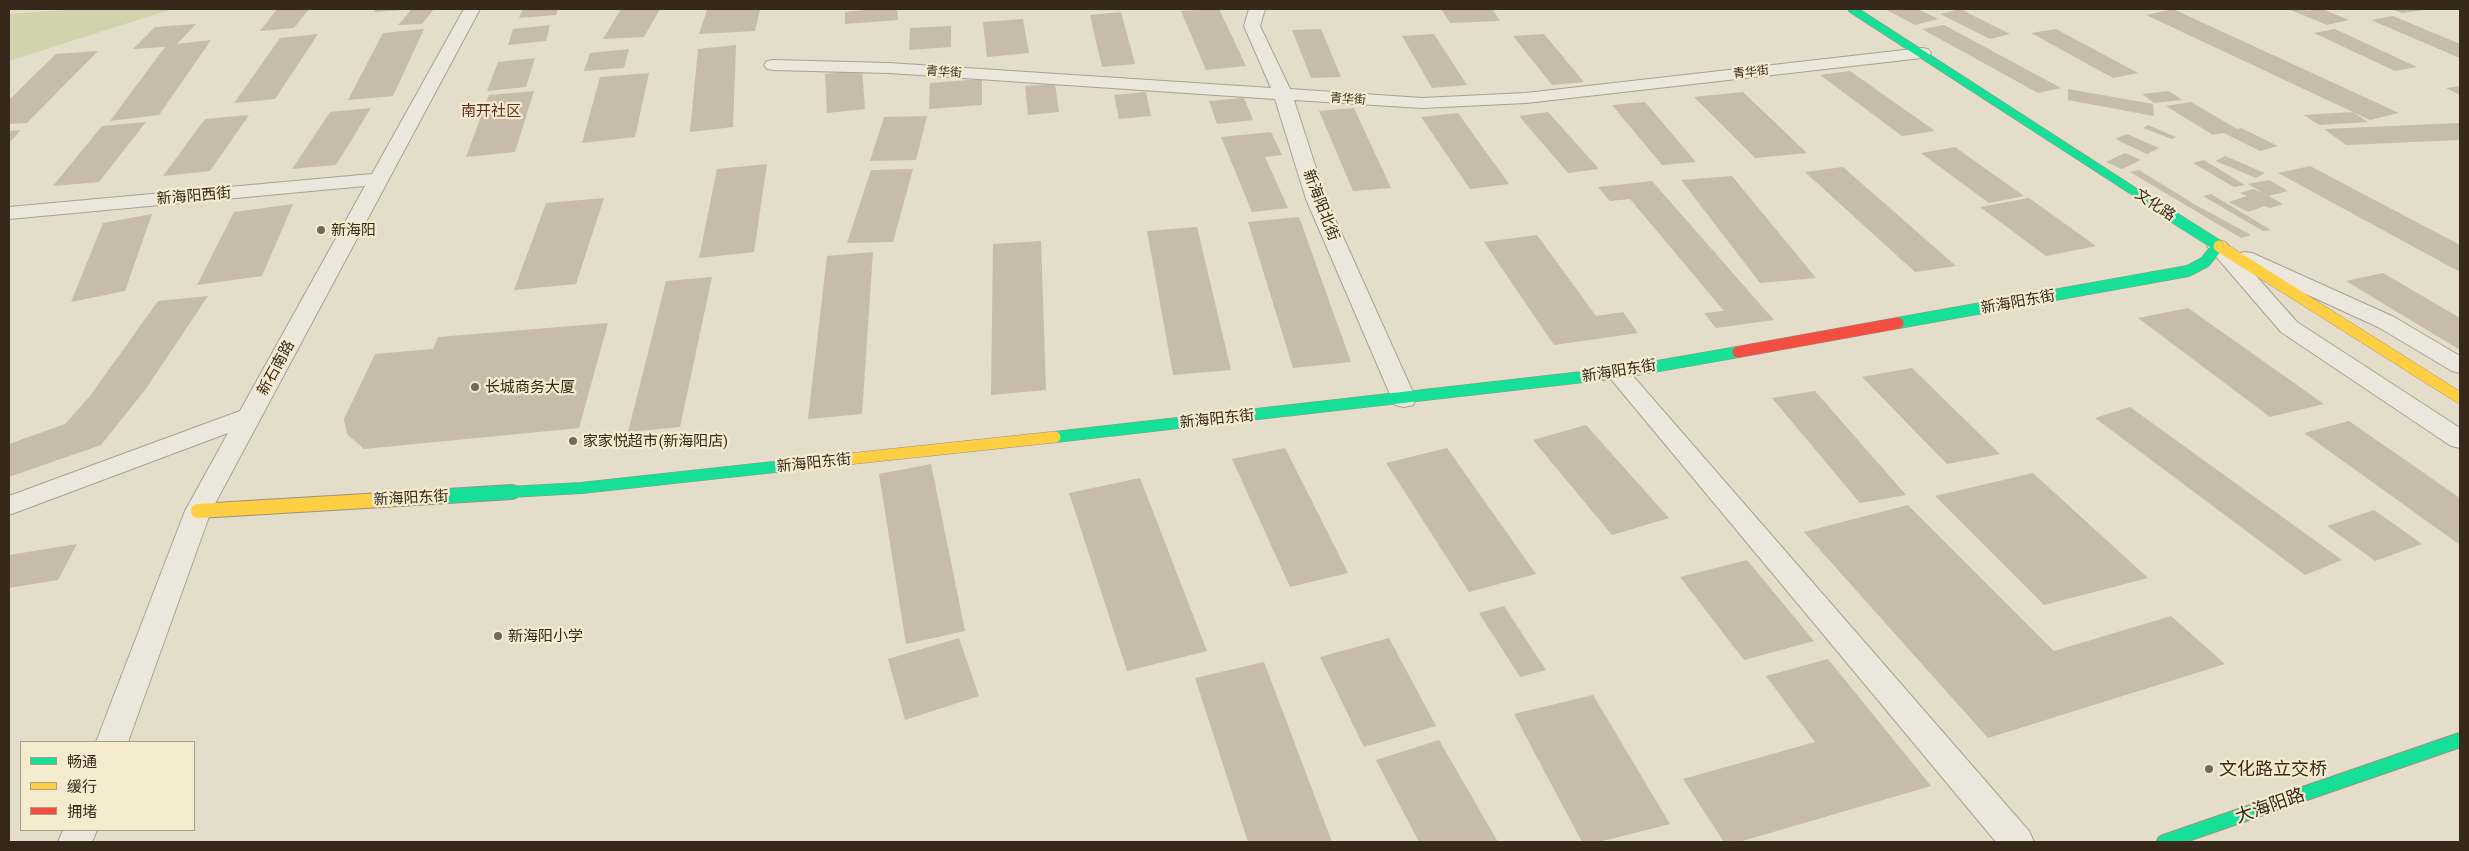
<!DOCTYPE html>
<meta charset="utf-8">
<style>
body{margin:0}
#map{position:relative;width:2469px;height:851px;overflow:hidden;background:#e4ddca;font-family:"Crimson Pro","Noto Sans SC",serif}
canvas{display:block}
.frame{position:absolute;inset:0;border:10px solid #36291c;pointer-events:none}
.legend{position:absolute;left:20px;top:741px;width:175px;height:90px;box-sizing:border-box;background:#f5ebcf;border:1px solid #a99d87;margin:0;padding:6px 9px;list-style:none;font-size:15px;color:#36291c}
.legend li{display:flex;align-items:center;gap:10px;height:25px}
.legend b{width:25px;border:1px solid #a99d87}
</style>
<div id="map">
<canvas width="2469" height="851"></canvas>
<div class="frame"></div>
<ul class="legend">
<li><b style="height:6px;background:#16e098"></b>畅通</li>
<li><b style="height:6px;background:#ffcf43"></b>缓行</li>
<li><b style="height:6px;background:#f24e42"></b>拥堵</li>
</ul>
</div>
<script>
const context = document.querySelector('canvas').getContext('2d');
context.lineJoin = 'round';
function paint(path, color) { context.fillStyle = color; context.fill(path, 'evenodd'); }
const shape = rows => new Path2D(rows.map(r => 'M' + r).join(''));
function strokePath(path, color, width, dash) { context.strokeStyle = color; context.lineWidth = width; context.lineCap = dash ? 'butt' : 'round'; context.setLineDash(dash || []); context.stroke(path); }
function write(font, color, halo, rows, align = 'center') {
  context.font = font + ' "Crimson Pro","Noto Sans SC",serif'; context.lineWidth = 4.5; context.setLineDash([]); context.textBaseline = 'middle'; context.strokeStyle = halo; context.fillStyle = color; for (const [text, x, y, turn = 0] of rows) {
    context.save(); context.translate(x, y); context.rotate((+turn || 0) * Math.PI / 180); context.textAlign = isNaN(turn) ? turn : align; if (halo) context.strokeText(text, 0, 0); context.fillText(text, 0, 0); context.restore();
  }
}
paint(shape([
 [80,9,172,9,9,61,9,14]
]), '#d2d3ac');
paint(shape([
 [277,9,309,9,294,28,260,31],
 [376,9,403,9,403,10,374,12],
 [412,9,434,9,422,24,398,25],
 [523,9,558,9,556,15,519,18],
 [621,9,660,9,644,37,603,39],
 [760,9,755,31,699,34,707,10],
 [877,9,897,9,898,20,845,24,845,12],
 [1219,9,1246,66,1206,70,1181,11],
 [1441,9,1492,9,1500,21,1450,23],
 [1885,9,1918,9,1938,19,1915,25],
 [1960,9,2010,34,1990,39,1940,14],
 [2173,9,2399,113,2370,120,2146,15],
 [2288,9,2309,9,2306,11,2322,9,2349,20,2327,25],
 [2391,9,2423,9,2423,10,2402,13],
 [1121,12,1135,64,1102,67,1090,15],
 [2393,16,2460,44,2460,58,2371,20],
 [1023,19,1029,53,987,57,983,22],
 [196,24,177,44,211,40,159,115,110,121,165,47,133,49,155,27],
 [550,25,546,41,508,45,513,29],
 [1944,25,2061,88,2038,93,1922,29],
 [951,26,951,47,909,50,910,28],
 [424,29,393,96,348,100,383,33],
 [1321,29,1341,77,1311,78,1292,30],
 [2056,29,2138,73,2113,78,2031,33],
 [2335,29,2417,67,2395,71,2314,33],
 [318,34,275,99,234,103,280,38],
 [1434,34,1467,85,1432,88,1402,36],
 [1544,34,1584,82,1552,85,1513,36],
 [736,45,733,127,690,132,698,49],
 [629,49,624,68,584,71,590,53],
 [98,51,27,123,9,124,9,100,56,54],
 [535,58,526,87,487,91,498,62],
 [862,70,865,109,827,113,825,74],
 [1850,71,1935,131,1902,136,1820,75],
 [649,73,635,137,582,143,600,77],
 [982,79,982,105,929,109,930,83],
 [1055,84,1059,112,1028,115,1025,86],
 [2460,86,2460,95,2446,88],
 [2068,89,2153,104,2154,116,2068,100],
 [534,91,515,152,466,157,489,95],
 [2169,91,2182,100,2154,103,2142,94],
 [1146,92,1151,116,1119,119,1114,95],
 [1743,92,1807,153,1755,158,1694,97],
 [1244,98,1253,120,1217,124,1209,101],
 [1645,102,1696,162,1662,165,1612,105],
 [2191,102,2237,129,2241,128,2278,146,2260,151,2224,133,2213,135,2166,106],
 [371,108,336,165,292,169,330,112],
 [1354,108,1391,188,1353,191,1319,111],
 [1548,112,1599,169,1568,173,1519,116],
 [2353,112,2368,122,2319,125,2304,115],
 [1458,113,1509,184,1470,189,1421,117],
 [249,115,210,171,163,176,205,119],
 [927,116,916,160,870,161,884,117],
 [146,122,99,182,53,186,102,126],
 [2460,123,2460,140,2346,145,2324,129],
 [2148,125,2176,137,2172,139,2143,128],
 [21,130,9,143,9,131],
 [1271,132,1282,155,1265,157,1288,208,1252,212,1221,137],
 [2127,134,2159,148,2147,154,2115,139],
 [1955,147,2024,196,1989,203,1921,153],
 [2125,153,2141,160,2122,169,2106,162],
 [2225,156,2265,173,2256,178,2216,161],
 [2204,160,2245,185,2234,187,2193,163],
 [767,164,754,252,699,258,717,169],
 [2310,166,2460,245,2460,272,2278,173],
 [1843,167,1956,266,1915,272,1805,172],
 [913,169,893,242,847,243,871,170],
 [2139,170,2194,204,2251,235,2241,238,2130,172],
 [1732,176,1816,278,1760,283,1681,180],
 [2269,180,2288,191,2268,196,2248,184],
 [1652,181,1774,320,1716,328,1704,313,1724,311,1630,199,1610,201,1598,187],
 [2253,189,2265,194,2283,204,2270,208,2265,206,2248,212,2229,202,2247,196,2240,193],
 [2211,194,2271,230,2263,231,2203,196],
 [604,198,576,284,514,290,546,203],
 [2029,198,2096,246,2046,256,1980,207],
 [293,204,262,276,197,285,234,212],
 [152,214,125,291,71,302,103,223],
 [1299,217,1351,362,1293,368,1248,222],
 [1197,227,1231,370,1173,375,1147,231],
 [1537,235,1596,316,1623,312,1638,333,1554,345,1484,242],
 [1041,241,1046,390,991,395,993,244],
 [873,252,862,414,808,419,827,256],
 [2383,273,2460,318,2460,350,2346,281],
 [712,277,680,427,628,432,666,281],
 [208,296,145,390,101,445,9,477,9,444,65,424,90,396,158,301],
 [2188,308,2324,404,2270,417,2138,318],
 [608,323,579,428,364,449,347,434,344,419,375,354,433,349,438,337],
 [1912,368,2000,454,1947,464,1862,377],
 [1815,391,1906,495,1860,503,1772,398],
 [2130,407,2342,560,2305,575,2095,418],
 [2349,421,2460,498,2460,545,2304,433],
 [1586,425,1669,518,1612,535,1533,440],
 [1285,448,1348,573,1290,587,1232,459],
 [1447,448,1536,574,1469,592,1386,463],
 [931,464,965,631,906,644,879,474],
 [2033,473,2148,578,2044,605,1935,496],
 [1140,478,1207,651,1127,671,1069,493],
 [1908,505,2054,651,2171,616,2225,664,1988,738,1804,532],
 [2374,510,2422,544,2375,561,2327,526],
 [77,544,58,580,9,588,9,555],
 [1747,560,1814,641,1744,660,1680,577],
 [1504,606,1546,670,1520,677,1479,613],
 [959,638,979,696,905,720,888,659],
 [1389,638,1436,726,1364,747,1320,657],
 [1828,659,1931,786,1739,842,1724,842,1683,779,1815,742,1766,676],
 [1264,662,1332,842,1248,842,1195,678],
 [1593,695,1670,824,1599,842,1582,842,1514,714],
 [1439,740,1498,842,1419,842,1376,760]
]), '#c7bbab');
const street = shape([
 [464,9,480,9,211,511,128,742,96,742,185,511,228,433,9,515,9,496,240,411,365,186,9,219,9,207,372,174,464,9],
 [1249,9,1265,9,1260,26,1290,89,1422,98,1526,93,1922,48,1928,49,1931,53,1928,57,1922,58,1526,103,1422,108,1294,100,1326,199,1416,399,1413,405,1404,407,1395,405,1392,399,1306,199,1275,99,889,73,773,70,767,69,764,65,767,61,773,60,889,63,1271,88,1244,26,1249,9],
 [2218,240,2225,242,2236,254,2244,252,2252,253,2394,317,2460,356,2460,373,2452,371,2378,327,2249,268,2297,322,2460,428,2460,448,2451,446,2281,332,2207,246,2211,242,2218,240],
 [1618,366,1626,368,2029,831,2034,842,1996,842,1610,378,1606,373,1610,368,1618,366],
 [63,830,97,830,92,842,58,842,63,830]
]);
const fastFar2 = shape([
 [1852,9,2172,216]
]);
const fastFar1 = shape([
 [2170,215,2219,246],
 [1898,323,2188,271,2205,262,2218,246],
 [1055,437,1618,373,1738,352],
 [491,493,581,488,820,462]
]);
const fast = shape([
 [399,499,512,492],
 [2164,842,2460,740]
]);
const slowFar1 = shape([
 [2219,246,2460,398],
 [820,462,1055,437]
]);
const slow = shape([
 [198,511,399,499]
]);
const jam = shape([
 [1738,352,1898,323]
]);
strokePath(street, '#a8a194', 2);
strokePath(fastFar2, '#989184', 9);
strokePath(fastFar1, '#989184', 12);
strokePath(fast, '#989184', 16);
strokePath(slowFar1, '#989184', 12);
strokePath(slow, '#989184', 16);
strokePath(jam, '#989184', 12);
paint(street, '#ece7dc');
strokePath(fastFar2, '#16e098', 8);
strokePath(fastFar1, '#16e098', 11);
strokePath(fast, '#16e098', 14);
strokePath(slowFar1, '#ffcf43', 11);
strokePath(slow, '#ffcf43', 14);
strokePath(jam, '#f24e42', 11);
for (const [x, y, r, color] of [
 [321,230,5,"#736859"],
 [475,387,5,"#736859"],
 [573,441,5,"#736859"],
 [498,636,5,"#736859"],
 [2209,769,5,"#736859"]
]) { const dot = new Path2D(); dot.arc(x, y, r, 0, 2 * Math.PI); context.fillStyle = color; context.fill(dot); strokePath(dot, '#f5ebcf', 2); }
write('12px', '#36291c', '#f5ebcf', [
 ["青华街",944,72,4],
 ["青华街",1751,72,-7],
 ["青华街",1348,99,4]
]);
write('15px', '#632c1c', '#f5ebcf', [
 ["南开社区",491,111]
]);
write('15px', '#36291c', '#f5ebcf', [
 ["新海阳西街",194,196,-5],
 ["新海阳北街",1321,205,69],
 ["文化路",2155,205,33],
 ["新海阳东街",2018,302,-10],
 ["新石南路",276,368,-61],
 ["新海阳东街",1619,371,-9],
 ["新海阳东街",1217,419,-6],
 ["新海阳东街",814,463,-6],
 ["新海阳东街",411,498,-3]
]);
write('15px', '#36291c', '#f5ebcf', [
 ["新海阳",331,230],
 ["长城商务大厦",485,387],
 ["家家悦超市(新海阳店)",583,441],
 ["新海阳小学",508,636]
], 'left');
write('18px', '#36291c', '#f5ebcf', [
 ["文化路立交桥",2219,769]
], 'left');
write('18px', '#36291c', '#f5ebcf', [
 ["大海阳路",2270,806,-19]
]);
</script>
